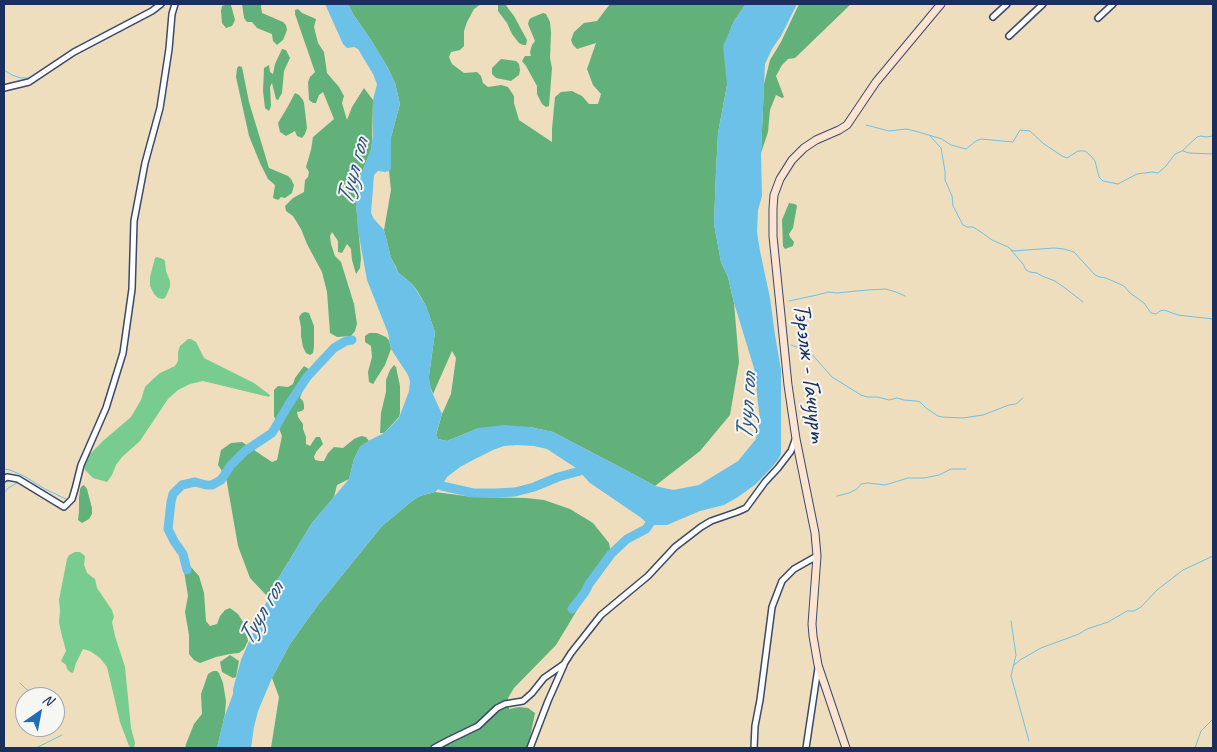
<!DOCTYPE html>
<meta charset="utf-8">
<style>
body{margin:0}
#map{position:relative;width:1217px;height:752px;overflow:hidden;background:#eedebe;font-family:Caveat,sans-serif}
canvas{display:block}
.frame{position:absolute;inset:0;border:5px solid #1b2f5e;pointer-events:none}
.north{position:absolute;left:15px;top:687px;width:50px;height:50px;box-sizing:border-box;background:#f6f6f2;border:1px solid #9ea6b7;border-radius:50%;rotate:33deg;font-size:14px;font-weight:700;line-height:20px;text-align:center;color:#1b2f5e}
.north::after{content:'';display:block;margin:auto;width:18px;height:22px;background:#1f6fb2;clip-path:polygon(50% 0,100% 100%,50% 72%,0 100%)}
</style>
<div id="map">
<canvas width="1217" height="752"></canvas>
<div class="frame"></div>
<div class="north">N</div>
</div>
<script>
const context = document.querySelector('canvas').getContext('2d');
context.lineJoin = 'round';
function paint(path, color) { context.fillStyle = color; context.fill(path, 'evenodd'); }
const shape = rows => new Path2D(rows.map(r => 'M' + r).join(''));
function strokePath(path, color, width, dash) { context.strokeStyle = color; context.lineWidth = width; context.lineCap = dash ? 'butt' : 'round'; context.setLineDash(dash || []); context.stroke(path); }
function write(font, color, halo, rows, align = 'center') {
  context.font = font + ' Caveat,sans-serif'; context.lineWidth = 4; context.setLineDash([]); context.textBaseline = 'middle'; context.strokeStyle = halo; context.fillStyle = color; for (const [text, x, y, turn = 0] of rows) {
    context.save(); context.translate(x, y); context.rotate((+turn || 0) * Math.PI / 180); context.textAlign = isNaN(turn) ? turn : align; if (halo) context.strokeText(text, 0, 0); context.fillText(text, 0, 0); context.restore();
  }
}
paint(shape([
 [157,257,163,259,165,261,166,271,170,281,170,287,167,294,165,298,162,299,158,298,154,294,150,286,150,277,155,258],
 [188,339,191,339,196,342,204,358,254,383,270,395,269,397,203,381,190,384,178,390,168,399,140,441,122,457,116,465,112,475,107,482,93,478,85,470,84,467,88,456,104,440,131,417,141,400,145,387,153,379,160,373,175,366,178,361,178,352,180,346],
 [75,552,80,552,85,556,84,565,87,573,95,579,97,588,112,610,114,617,112,622,115,636,125,667,131,728,135,743,134,748,131,748,129,746,120,722,107,667,100,658,90,651,83,649,76,663,73,673,70,672,67,669,66,665,61,661,66,651,61,632,59,622,60,611,59,600,67,559,69,555]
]), '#78cc90');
paint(shape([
 [227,4,231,5,235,20,232,26,226,28,222,23,221,11,222,6],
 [242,4,262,4,261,6,262,13,283,22,286,25,287,30,283,40,277,45,273,41,272,34,257,28,252,22,247,22,244,18],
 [348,4,481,4,474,9,467,22,464,31,464,46,460,50,451,52,449,57,452,64,464,73,477,72,481,76,483,83,488,87,501,85,508,87,514,96,514,103,519,120,552,142,552,129,555,97,561,92,572,91,582,96,589,104,598,104,601,94,593,85,587,69,596,43,577,49,573,45,571,40,574,32,584,23,597,21,610,4,746,4,734,21,729,33,727,85,718,133,716,172,714,224,721,262,728,277,734,303,739,362,730,415,700,451,655,486,637,476,553,432,530,427,479,428,447,441,438,439,436,435,442,414,451,394,456,358,452,351,433,394,429,383,429,376,435,332,426,306,418,292,413,285,398,272,396,267,391,258,384,230,391,190,389,171,391,168,391,137,400,104,395,83,388,68,371,40,353,14],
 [498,4,505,4,514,16,527,40,526,45,523,45,519,43,512,34,507,23,498,11],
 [799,4,851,4,795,58,788,59,782,65,776,76,784,97,782,98,776,95,770,110,768,132,761,153,764,84,770,60,781,42],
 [298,9,302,13,316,19,314,27,318,43,324,52,327,73,339,87,344,96,342,103,347,120,352,107,364,88,373,100,372,142,371,150,357,184,356,204,361,258,360,268,356,274,352,260,351,249,347,244,342,253,338,252,338,241,332,232,330,236,331,244,335,256,341,262,354,304,357,324,355,331,351,336,337,337,330,333,327,292,322,272,307,244,301,229,293,216,286,211,285,206,293,198,304,192,305,180,308,177,309,172,306,167,311,150,313,137,334,119,323,92,319,95,316,103,313,103,309,100,308,82,310,77,315,72,295,14,295,10],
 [543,13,546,14,550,22,551,33,550,58,552,68,549,106,546,107,542,104,537,94,537,86,526,66,522,61,525,56,531,56,530,52,532,45,535,41,528,24,529,20,531,18],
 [282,49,286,50,290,58,284,71,282,93,278,100,276,99,272,83,270,87,271,106,269,111,265,108,263,91,264,68,269,65,270,72,273,74,275,64],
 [501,59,516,61,519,64,520,70,519,75,511,81,496,78,492,74,492,68],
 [239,66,242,67,249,102,269,168,288,176,291,179,294,185,292,193,285,198,281,197,278,200,273,198,275,185,268,179,260,163,249,136,236,77,237,68],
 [295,93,299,95,303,100,304,103,307,128,305,134,302,138,297,136,295,131,286,136,280,132,278,123,287,108],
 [789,203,795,204,797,206,793,228,789,234,790,237,794,242,793,246,785,249,783,246,782,220],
 [305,312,309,313,314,326,314,346,313,353,310,355,306,353,303,347,301,336,301,327,299,317,302,313],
 [369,333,377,333,386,337,389,340,391,349,385,365,373,384,369,382,368,372,372,357,371,346,365,342,365,336],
 [394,365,396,367,400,386,400,413,399,417,384,433,380,433,381,413,386,392,386,380,390,370],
 [304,366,312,371,310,380,303,389,300,398,303,401,304,405,304,409,302,411,297,412,298,417,303,424,303,429,306,437,306,444,310,446,316,437,320,437,323,444,316,452,314,457,315,460,320,461,324,461,328,453,334,447,343,448,354,439,361,436,366,437,369,441,360,447,354,459,349,479,337,485,334,497,312,523,273,587,268,597,250,578,238,546,226,477,218,465,221,450,231,443,242,442,272,462,277,460,282,436,274,416,274,390,278,386,288,387,293,384,295,378],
 [84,485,87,489,92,508,92,514,89,519,82,523,78,520,79,512,79,498,80,489,82,486],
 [435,492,473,497,526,498,544,500,570,509,593,523,609,543,611,554,556,645,514,688,508,698,509,709,519,707,528,708,535,713,528,748,271,748,279,697,272,678,290,644,318,605,382,526,412,501,420,496],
 [186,565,190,566,199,576,204,593,206,621,210,626,217,624,220,616,225,610,230,608,238,614,245,625,248,641,244,649,239,653,230,654,216,657,200,663,194,660,189,654,189,635,185,612,188,596,184,571,184,567],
 [230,655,239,661,236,677,233,678,222,672,220,662],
 [213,671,217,671,219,673,223,683,226,701,225,714,217,748,185,748,186,744,194,724,202,714,201,694,208,674]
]), '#62b07a');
paint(shape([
 [325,4,348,4,353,14,371,40,388,68,395,83,400,104,391,137,391,168,389,171,385,172,378,171,374,175,371,213,374,219,384,230,391,258,398,272,413,285,426,306,435,332,429,376,431,390,442,414,436,434,438,439,447,441,479,428,504,425,530,427,553,432,637,476,655,486,673,490,699,485,738,461,756,439,760,420,754,368,734,303,728,277,721,262,714,224,716,172,718,133,727,85,723,46,734,21,746,4,797,4,781,36,772,49,765,64,761,153,762,196,758,210,757,232,760,251,770,298,775,335,781,370,781,454,779,458,773,466,756,484,738,497,724,505,700,511,667,525,649,525,640,517,590,483,576,468,547,449,534,446,517,445,504,446,493,450,475,459,460,467,447,477,442,486,435,492,420,496,412,501,382,526,318,605,290,644,272,678,258,711,254,727,251,748,217,748,224,718,233,694,233,689,241,660,273,587,312,523,349,479,354,459,360,447,370,440,384,433,399,418,409,391,410,381,408,375,391,349,388,333,367,280,358,230,356,204,357,184,371,150,373,134,373,100,377,84,373,74,358,49,354,47,347,48,343,44]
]), '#6bc1e7');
strokePath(shape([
 [4,70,12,75,21,78,31,78],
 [866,125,889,131,906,129,915,131,942,139,951,145,966,149,976,141,981,139,1013,142,1020,130,1030,131,1044,144,1062,156,1067,158,1078,151,1085,151,1091,156,1095,161,1099,177,1103,181,1118,184,1137,174,1152,172,1158,173,1166,166,1175,154,1182,151,1197,137,1201,136,1206,137,1213,136],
 [930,136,941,148,945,171,945,180,952,196,953,206,963,225,967,227,973,227,981,232,992,240,1008,247,1013,251,1054,248,1064,249,1074,252,1095,275,1100,277,1106,278,1124,286,1130,293,1144,303,1151,313,1156,314,1160,311,1164,310,1178,315,1213,319],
 [1183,151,1189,153,1213,154],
 [1011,250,1023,264,1026,270,1030,272,1037,273,1042,276,1055,281,1065,288,1083,302],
 [789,301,817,295,828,292,837,293,867,290,886,289,896,292,905,296],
 [791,345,809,351,832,377,861,395,867,397,878,397,889,400,897,398,904,400,916,401,920,402,926,408,938,416,942,417,963,418,983,415,1009,405,1016,404,1023,398],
 [4,469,10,470,24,476,45,489,68,500],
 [4,493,8,488,19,482],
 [837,496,849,493,857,489,861,484,868,483,885,485,908,478,924,478,939,475,951,469,966,469],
 [1011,621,1016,655,1011,676,1029,741],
 [1013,666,1020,660,1041,648,1079,634,1087,629,1108,622,1127,611,1134,611,1141,607,1157,590,1183,570,1213,556],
 [20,683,26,689,39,696,51,697],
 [36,748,62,735],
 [1195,748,1201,731,1213,719]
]), '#6bc1e7', 1);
strokePath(shape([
 [434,477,442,486,473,493,496,493,515,492,534,487,558,477,580,471,590,467],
 [187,570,183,554,174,541,168,529,171,502,173,494,182,485,195,482,206,485,212,485,221,480,231,465,245,451,272,433,289,404,307,377,320,363,334,348,346,341,352,340],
 [572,609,585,592,589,584,611,554,627,539,646,529,655,516]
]), '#6bc1e7', 9);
const minor = shape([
 [993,17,1007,4],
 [1098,18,1113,4],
 [1009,36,1043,4],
 [4,88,29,82,74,52,152,11,161,4],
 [4,479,7,477,18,479,64,507,72,499,75,489,81,465,106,408,123,353,132,289,134,221,145,163,160,108,169,49,172,14,175,4],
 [434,748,449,740,478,726,497,708,505,704,523,701,532,693,544,678,564,664,571,653,601,615,648,576,675,547,701,527,711,521,737,512,746,508,765,482,778,468,791,451,795,440],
 [530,748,548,701,564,665],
 [754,748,755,726,760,700,772,607,782,581,794,569,817,556],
 [806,748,818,668]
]);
const secondary = shape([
 [846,748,818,665,813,636,812,624,817,556,815,533,796,439,788,385,773,236,773,208,774,195,780,179,792,160,804,148,816,140,839,130,847,125,876,82,941,4]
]);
strokePath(minor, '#3b496c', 8);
strokePath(secondary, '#3b496c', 9);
strokePath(minor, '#fff', 5);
strokePath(secondary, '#fde4d1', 7);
write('25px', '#1b2f5e', '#f6f6f2', [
 ["Тэрэлж - Гачуурт",809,373,83]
]);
write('italic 26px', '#2f5480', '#f6f6f2', [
 ["Туул гол",353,172,-75],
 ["Туул гол",747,407,-86],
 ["Туул гол",261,614,-60]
]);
</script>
